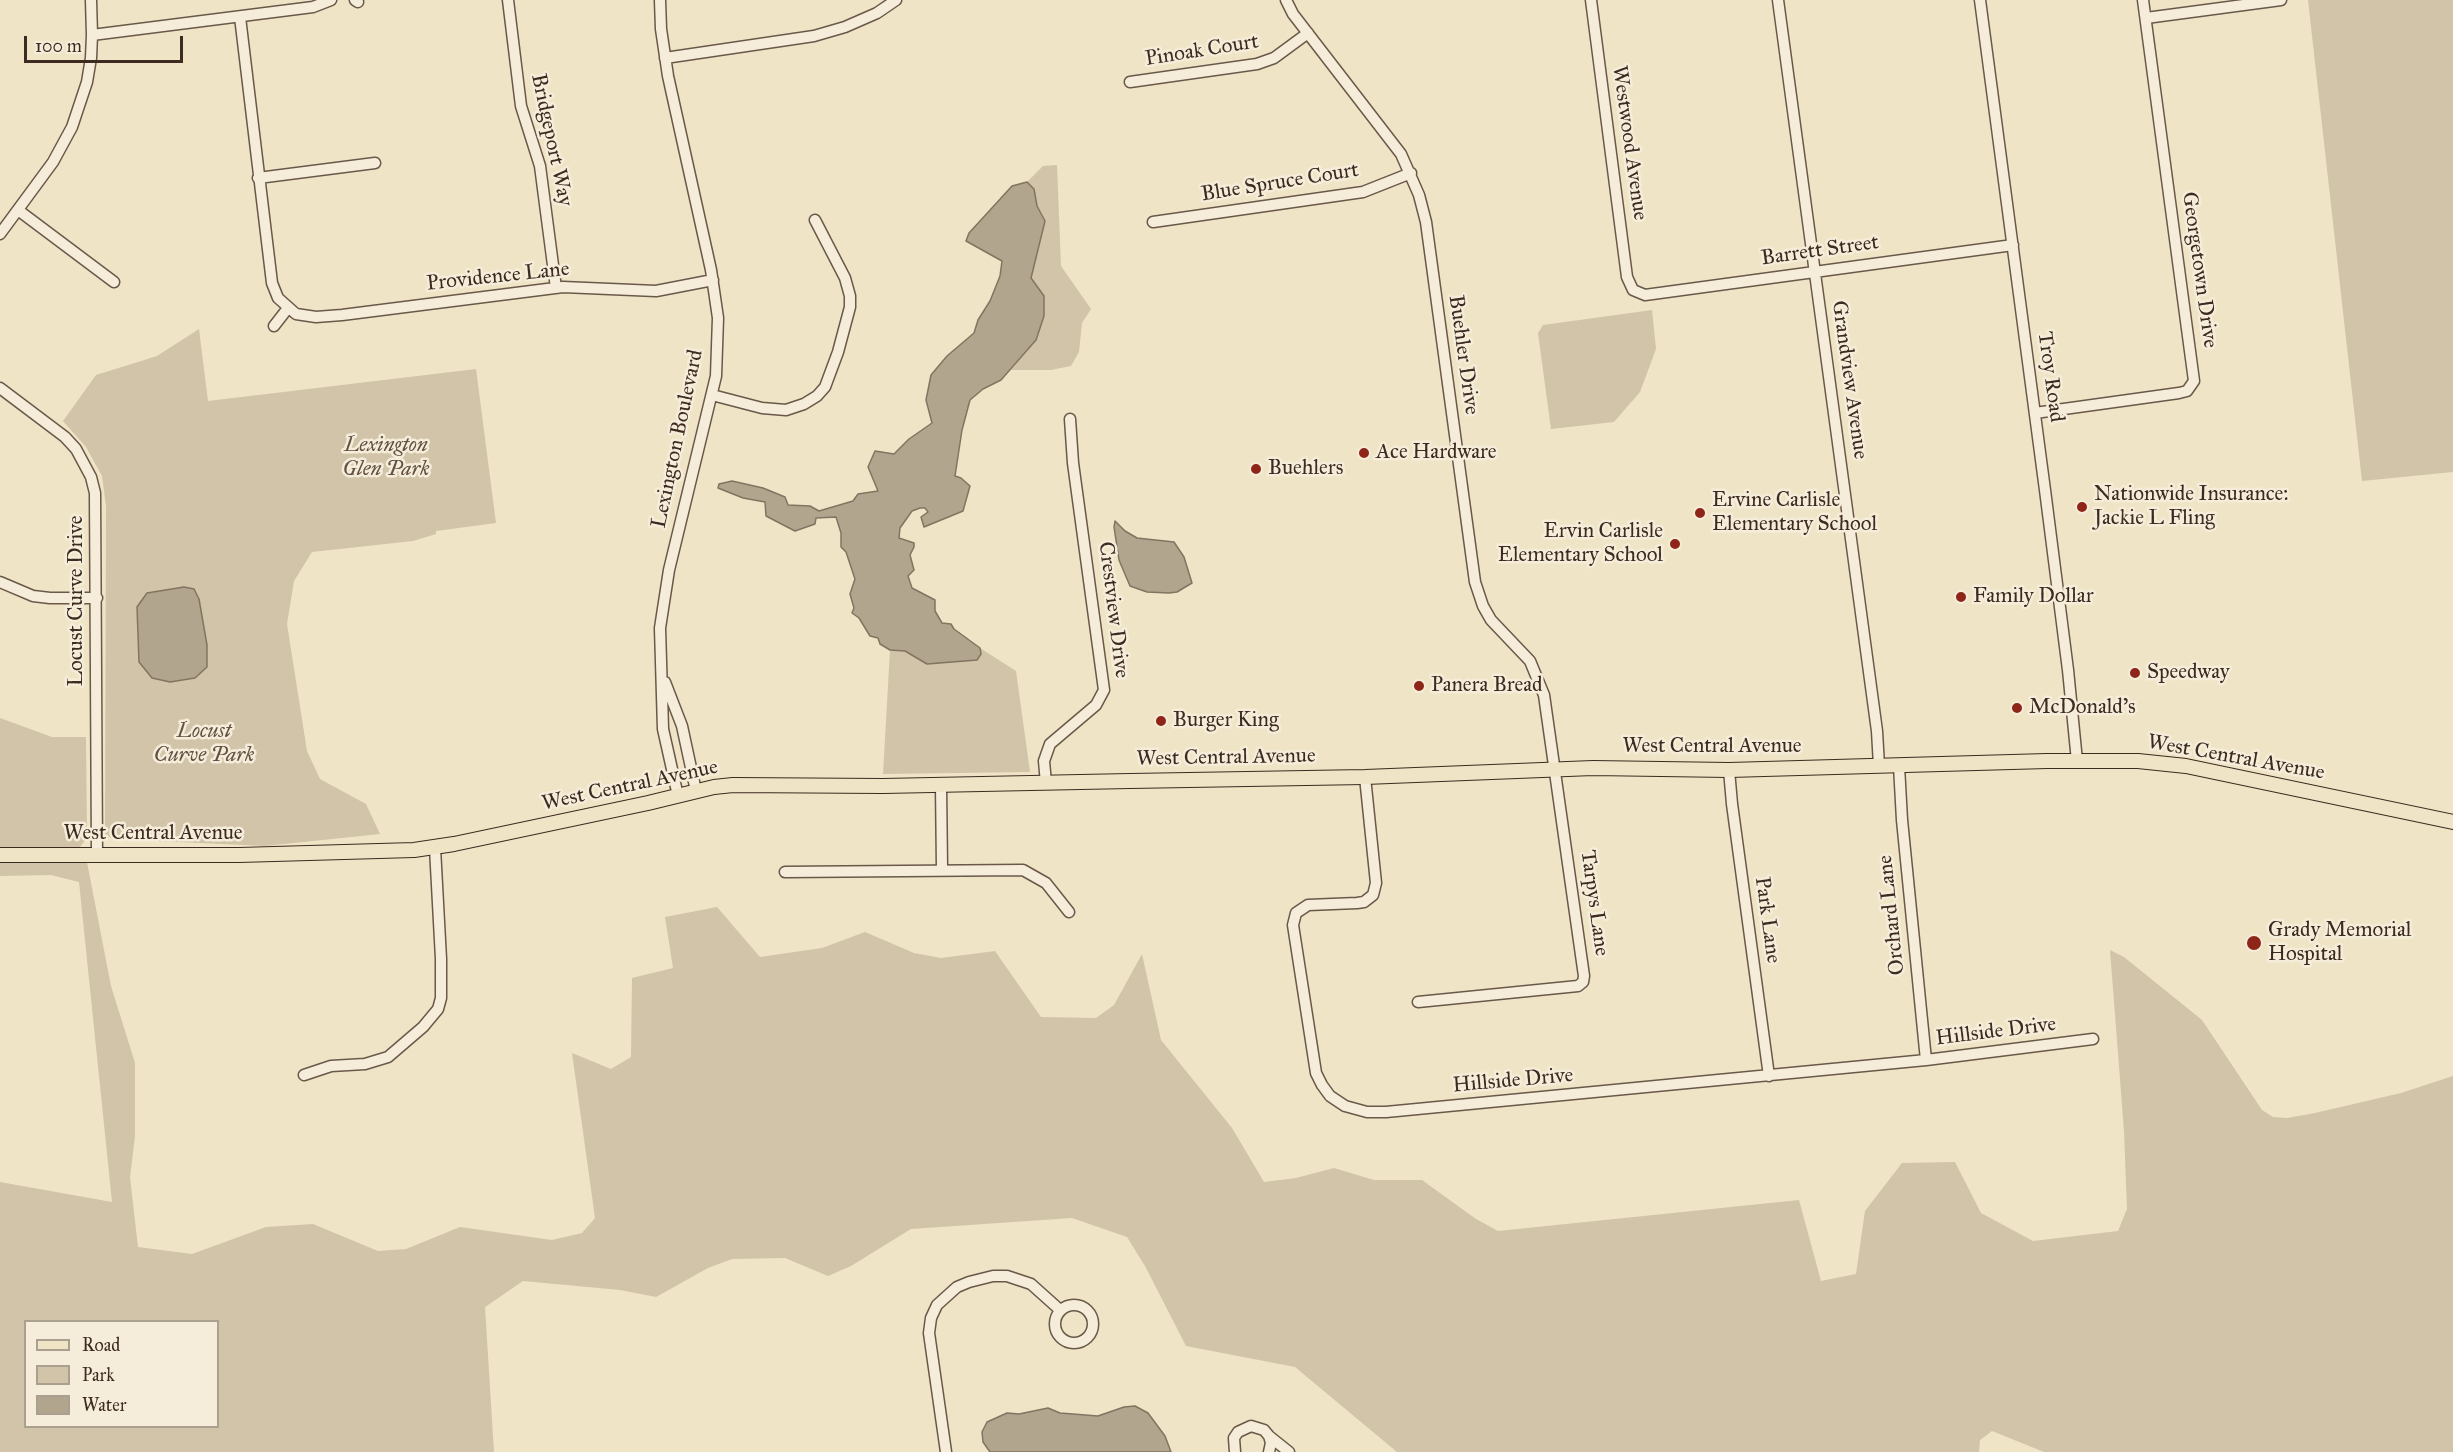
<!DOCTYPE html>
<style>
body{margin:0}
#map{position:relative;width:2453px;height:1452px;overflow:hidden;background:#efe4c5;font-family:"IM FELL Great Primer",serif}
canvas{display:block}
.legend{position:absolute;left:24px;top:1320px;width:195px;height:108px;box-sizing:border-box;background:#f5edd9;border:2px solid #ab9f8f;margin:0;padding:8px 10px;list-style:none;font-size:18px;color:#3d2a21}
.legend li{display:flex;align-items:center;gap:12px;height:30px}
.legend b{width:30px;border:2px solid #ab9f8f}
.scale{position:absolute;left:24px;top:36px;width:159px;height:27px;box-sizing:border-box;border:3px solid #3d2a21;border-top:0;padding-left:8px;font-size:18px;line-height:21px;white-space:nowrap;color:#3d2a21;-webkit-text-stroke:4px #f5edd9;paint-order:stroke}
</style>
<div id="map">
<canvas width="2453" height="1452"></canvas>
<ul class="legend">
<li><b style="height:8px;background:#efe4c5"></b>Road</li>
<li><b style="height:16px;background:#d1c4a9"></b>Park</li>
<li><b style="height:16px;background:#b2a58d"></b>Water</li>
</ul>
<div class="scale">100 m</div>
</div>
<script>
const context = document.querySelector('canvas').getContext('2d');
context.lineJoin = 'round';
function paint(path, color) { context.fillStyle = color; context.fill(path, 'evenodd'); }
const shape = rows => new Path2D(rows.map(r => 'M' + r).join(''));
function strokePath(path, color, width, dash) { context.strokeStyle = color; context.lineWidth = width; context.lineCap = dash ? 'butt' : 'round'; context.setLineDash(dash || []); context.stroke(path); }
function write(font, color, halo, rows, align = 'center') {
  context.font = font + ' "IM FELL Great Primer",serif'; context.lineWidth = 5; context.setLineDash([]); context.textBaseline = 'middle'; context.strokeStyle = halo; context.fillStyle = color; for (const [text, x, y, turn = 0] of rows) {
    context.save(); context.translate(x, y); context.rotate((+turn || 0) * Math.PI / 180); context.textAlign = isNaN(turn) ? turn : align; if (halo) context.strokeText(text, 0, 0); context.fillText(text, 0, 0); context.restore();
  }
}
paint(shape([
 [2308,0,2453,0,2453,472,2362,481],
 [1057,165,1061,266,1091,309,1082,323,1079,352,1071,366,1051,370,1011,370,1036,340,1044,295,1031,278,1045,221,1037,206,1034,189,1027,182,1043,166],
 [1652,310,1656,349,1640,392,1614,422,1551,429,1538,333,1543,325],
 [199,329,208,401,476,369,496,523,436,531,436,534,413,541,312,552,294,581,287,624,307,751,320,779,366,804,380,834,265,846,113,839,105,835,106,506,102,476,86,447,63,421,96,375,157,356],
 [980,648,1016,671,1030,772,883,774,890,650,905,651,919,658,981,654],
 [0,718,52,737,86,737,87,838,80,847,62,850,0,848],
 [0,861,87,862,111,986,135,1063,135,1136,130,1177,138,1247,192,1254,266,1227,313,1224,378,1251,406,1249,460,1227,552,1240,582,1233,595,1218,572,1053,611,1069,631,1057,632,978,673,968,665,917,717,907,760,957,822,948,865,932,914,953,941,958,995,951,1041,1017,1096,1018,1114,1005,1142,954,1161,1040,1232,1128,1264,1182,1296,1178,1334,1168,1374,1180,1422,1180,1476,1219,1498,1231,1799,1200,1821,1281,1856,1274,1865,1211,1902,1163,1955,1162,1981,1213,2033,1241,2118,1231,2127,1209,2124,1131,2110,950,2124,957,2202,1020,2262,1110,2273,1117,2287,1118,2315,1113,2401,1093,2453,1076,2453,1452,2044,1452,1992,1431,1980,1440,1979,1452,1397,1452,1295,1367,1186,1346,1145,1266,1127,1237,1072,1218,911,1229,851,1266,828,1276,785,1258,732,1259,708,1268,656,1297,620,1290,523,1281,485,1307,494,1452,0,1452,0,1182,112,1202,79,882,51,875,0,876],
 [26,1322,218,1322,218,1426,26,1426]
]), '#d1c4a9');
const water = shape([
 [1027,182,1034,189,1037,206,1045,221,1031,278,1044,296,1044,316,1036,340,1001,380,983,389,970,400,962,430,955,476,961,478,970,486,963,511,924,527,921,517,928,512,925,508,920,508,912,511,900,528,899,538,914,543,914,547,910,555,914,570,908,576,912,588,935,600,935,611,942,623,951,624,954,629,980,648,981,654,977,660,927,664,905,651,890,650,880,644,878,638,870,636,859,618,852,613,854,608,850,594,855,579,846,552,841,547,841,533,836,517,816,518,815,524,795,531,766,516,765,502,743,498,718,488,719,484,732,481,763,488,785,497,788,505,810,506,819,511,853,501,858,494,878,491,868,467,875,451,894,454,909,439,932,423,926,400,931,375,947,356,974,333,978,320,990,301,1000,276,1002,261,966,241,969,233,1012,186,1027,182],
 [1115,521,1125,531,1137,538,1174,542,1184,557,1192,583,1177,592,1169,593,1147,592,1130,586,1119,560,1114,527,1115,521],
 [184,587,194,589,199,599,207,645,207,667,195,678,170,682,152,678,139,662,137,607,147,593,184,587],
 [1135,1406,1148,1413,1165,1436,1171,1452,990,1452,983,1442,982,1432,987,1422,1007,1413,1019,1414,1048,1408,1060,1413,1098,1416,1124,1407,1135,1406]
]);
paint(water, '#b2a58d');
strokePath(water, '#837462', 1.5);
const minor = shape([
 [355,0,358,2],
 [508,0,521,106,540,166,556,288],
 [660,0,661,29,668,76,711,270,718,318,716,376,669,570,660,628,663,729,678,796],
 [1286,0,1293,14,1401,154,1419,195,1426,222,1475,582,1483,606,1491,620,1530,661,1544,695,1584,976,1583,982,1578,986,1418,1002],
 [1591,0,1627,277,1633,290,1645,295,2013,245],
 [1778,0,1877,731,1879,766],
 [1980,0,2045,490,2068,670,2077,761],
 [240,17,272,283,278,298,296,314,316,317,342,315,563,287,656,291,713,280],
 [2146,18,2281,0],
 [92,35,313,7,331,0],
 [665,58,814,36,845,27,877,13,896,0],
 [1130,82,1257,64,1274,58,1308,33],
 [258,178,375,163],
 [18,210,114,282],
 [1153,222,1363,192,1411,173],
 [0,234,53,162,72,127,87,82,91,58,92,35,91,0],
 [274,326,288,308],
 [0,388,65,437,76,449,91,477,95,493,97,856],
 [712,395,762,408,786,410,804,404,817,396,825,387,838,352,850,307,850,296,845,278,815,220],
 [2035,413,2179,393,2187,391,2194,381,2143,0],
 [0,582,33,596,50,598,97,598],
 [665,682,682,726,696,791],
 [1899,766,1902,820,1926,1060],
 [1729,770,1732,804,1769,1076],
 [1365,777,1376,883,1373,895,1364,902,1357,903,1308,905,1296,913,1293,925,1316,1073,1322,1085,1330,1096,1345,1106,1367,1112,1386,1112,1926,1060,2093,1039],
 [1046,783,1044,761,1050,744,1096,705,1104,690,1073,463,1070,419],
 [941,785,942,869],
 [785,872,1023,870,1046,883,1069,912],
 [304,1075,331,1066,365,1064,388,1057,423,1027,438,1009,441,998,441,959,435,848],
 '1055 1324a19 19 0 1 1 38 0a19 19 0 1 1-38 0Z',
 [1269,1436,1289,1452],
 [946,1452,929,1333,931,1318,937,1305,957,1287,969,1282,993,1276,1007,1276,1031,1284,1060,1310],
 [1235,1452,1234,1438,1238,1432,1251,1426,1264,1430,1269,1436,1271,1443,1269,1452]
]);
const major = shape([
 [0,855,239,855,414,850,454,844,648,803,714,787,733,785,883,786,1130,781,1365,777,1593,768,1729,770,2047,761,2138,761,2186,766,2453,822]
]);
strokePath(minor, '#6a584a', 13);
strokePath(major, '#3d2a21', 16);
strokePath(minor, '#f5edd9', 10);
strokePath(major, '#efe4c5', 14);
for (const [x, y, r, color] of [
 [1364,453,6,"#8f2418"],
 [1256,469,6,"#8f2418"],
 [2082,507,6,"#8f2418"],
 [1700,513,6,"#8f2418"],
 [1675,544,6,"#8f2418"],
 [1961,597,6,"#8f2418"],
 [2135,673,6,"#8f2418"],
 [1419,686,6,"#8f2418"],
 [2017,708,6,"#8f2418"],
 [1161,721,6,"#8f2418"],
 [2254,943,8,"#8f2418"]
]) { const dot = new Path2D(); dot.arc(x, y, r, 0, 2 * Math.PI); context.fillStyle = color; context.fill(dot); strokePath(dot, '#f5edd9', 2); }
write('21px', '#3d2a21', '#f5edd9', [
 ["Pinoak Court",1202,51,-9],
 ["Bridgeport Way",551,140,78],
 ["Westwood Avenue",1629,143,82],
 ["Blue Spruce Court",1280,183,-9],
 ["Barrett Street",1820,251,-8],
 ["Georgetown Drive",2199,270,82],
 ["Providence Lane",498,277,-6],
 ["Buehler Drive",1463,355,82],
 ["Troy Road",2050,377,82],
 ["Grandview Avenue",1849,380,82],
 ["Lexington Boulevard",678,439,-78],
 ["Locust Curve Drive",77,601,-90],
 ["Crestview Drive",1113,610,83],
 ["West Central Avenue",1712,747],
 ["West Central Avenue",1226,758,-1],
 ["West Central Avenue",2236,758,10],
 ["West Central Avenue",630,786,-12],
 ["West Central Avenue",153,834],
 ["Tarpys Lane",1594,903,82],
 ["Orchard Lane",1892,915,-96],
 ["Park Lane",1767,920,82],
 ["Hillside Drive",1996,1032,-7],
 ["Hillside Drive",1513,1081,-5]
]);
write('italic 21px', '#625043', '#f5edd9', [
 ["Lexington",386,446],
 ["Glen Park",386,470],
 ["Locust",204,732],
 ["Curve Park",204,756]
]);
write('21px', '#3d2a21', '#f5edd9', [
 ["Ace Hardware",1376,453],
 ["Buehlers",1268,469],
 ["Nationwide Insurance:",2094,495],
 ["Jackie L Fling",2094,519],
 ["Ervine Carlisle",1712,501],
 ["Elementary School",1712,525],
 ["Ervin Carlisle",1663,532,"right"],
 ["Elementary School",1663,556,"right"],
 ["Family Dollar",1973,597],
 ["Speedway",2147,673],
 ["Panera Bread",1431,686],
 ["McDonald's",2029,708],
 ["Burger King",1173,721],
 ["Grady Memorial",2268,931],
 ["Hospital",2268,955]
], 'left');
</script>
